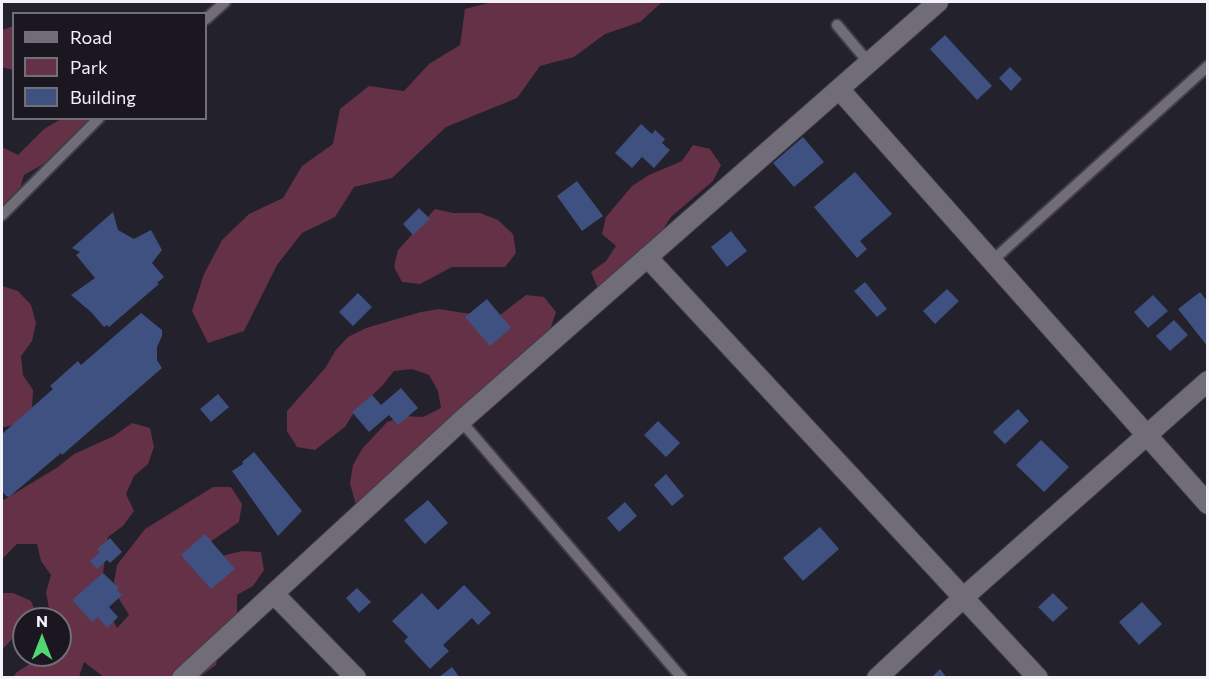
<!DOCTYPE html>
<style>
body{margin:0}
#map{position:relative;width:1209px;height:679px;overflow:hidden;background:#23212b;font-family:Commissioner,sans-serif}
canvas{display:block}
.frame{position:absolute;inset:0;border:3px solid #f4f2f9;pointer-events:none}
.legend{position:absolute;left:12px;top:12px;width:195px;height:108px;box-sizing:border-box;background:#1a1721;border:2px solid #716f77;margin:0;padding:8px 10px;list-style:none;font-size:18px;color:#f4f2f9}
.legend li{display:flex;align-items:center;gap:12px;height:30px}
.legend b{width:30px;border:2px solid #716f77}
.north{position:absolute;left:12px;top:607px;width:60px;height:60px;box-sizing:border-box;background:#1a1721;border:2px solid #716f77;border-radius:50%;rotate:0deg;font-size:16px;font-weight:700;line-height:24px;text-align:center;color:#f4f2f9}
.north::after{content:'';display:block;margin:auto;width:21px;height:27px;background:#51d674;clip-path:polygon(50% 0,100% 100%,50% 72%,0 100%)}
</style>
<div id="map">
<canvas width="1209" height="679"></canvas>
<div class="frame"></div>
<ul class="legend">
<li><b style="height:8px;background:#706d79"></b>Road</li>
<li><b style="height:16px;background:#653146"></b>Park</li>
<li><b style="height:16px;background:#3f5181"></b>Building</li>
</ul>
<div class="north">N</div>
</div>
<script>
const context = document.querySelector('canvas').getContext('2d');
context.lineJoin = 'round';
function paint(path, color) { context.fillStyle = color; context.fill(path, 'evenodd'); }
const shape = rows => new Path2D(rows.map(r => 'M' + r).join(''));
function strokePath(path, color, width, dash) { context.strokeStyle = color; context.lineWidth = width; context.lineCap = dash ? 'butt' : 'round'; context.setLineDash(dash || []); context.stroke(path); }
paint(shape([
 [492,2,662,2,640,22,605,34,574,57,540,66,517,98,446,127,392,178,354,187,335,217,302,233,277,265,244,331,208,343,192,311,204,274,222,240,249,214,283,198,302,166,333,144,340,109,369,86,404,91,429,64,460,45,465,9],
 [13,26,14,26,13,70,2,67,2,30],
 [61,119,92,119,72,148,24,175,19,192,2,210,2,147,18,155,44,129],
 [693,145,710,149,721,165,713,181,671,217,643,262,598,289,591,272,606,261,616,246,602,234,606,217,632,186,649,175,682,161],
 [435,209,453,213,480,213,498,220,513,234,516,253,505,267,452,267,420,284,402,282,394,267,398,250],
 [2,286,18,291,31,305,36,323,32,341,21,356,23,375,33,390,32,408,22,423,5,427,2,427],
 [526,295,544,297,556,312,550,330,539,345,509,365,502,382,398,489,387,504,370,512,355,502,350,483,353,465,362,449,387,422,405,416,423,417,441,408,438,391,429,375,412,369,394,371,382,386,355,411,345,427,315,450,297,447,287,431,287,411,326,367,335,351,348,337,366,328,421,312,439,309,496,318],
 [132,423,150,428,154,447,148,464,134,476,126,494,134,511,123,526,108,537,100,594,117,628,129,615,119,599,114,582,117,565,145,529,213,487,231,487,242,504,239,522,210,542,205,560,242,551,261,552,264,570,253,586,237,595,237,614,220,645,216,665,201,676,104,677,84,662,79,677,13,677,17,672,34,661,38,655,60,655,60,619,51,619,46,592,51,575,41,561,37,544,17,544,2,559,2,501,58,467,74,454,114,436],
 [2,593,13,593,31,601,38,618,24,619,24,636,12,639,2,650]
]), '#653146');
paint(shape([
 [945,35,992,86,977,100,930,49],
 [1010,67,1022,79,1011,91,999,78],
 [641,124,652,134,655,130,665,139,662,143,670,150,654,168,642,157,632,168,615,153],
 [803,137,824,162,794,187,773,163],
 [855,172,892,214,860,241,867,249,857,258,814,207],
 [577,181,603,216,582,231,557,196],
 [419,208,430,219,413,235,403,224],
 [113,212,118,230,134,239,151,230,162,250,152,263,164,277,157,283,159,284,109,327,107,325,104,327,91,312,71,295,95,278,76,255,80,252,72,248],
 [731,231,747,251,727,267,711,247],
 [865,282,887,309,877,317,854,291],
 [947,289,959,301,935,324,923,311],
 [1200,292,1208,302,1208,347,1178,309],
 [358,293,372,307,353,326,339,312],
 [1153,295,1168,311,1148,328,1134,312],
 [487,299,511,328,490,346,465,317],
 [141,313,162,330,162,336,157,347,157,360,162,368,62,455,61,453,9,497,6,496,2,491,2,434,53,389,50,386,78,361,81,365],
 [1174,320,1188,335,1170,351,1156,336],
 [401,388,418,408,398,425,389,415,369,432,352,412,372,395,381,405],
 [218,394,229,407,211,422,200,409],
 [1018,409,1029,421,1005,444,993,432],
 [658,421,680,443,666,457,644,435],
 [1041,440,1069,467,1044,492,1016,465],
 [254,452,302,511,278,536,232,471,243,464,242,462],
 [666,474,684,496,672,506,654,485],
 [428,500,448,523,425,544,404,520],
 [625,502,637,516,619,532,607,518],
 [820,527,839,549,803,581,783,558],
 [205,534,235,569,211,589,181,555],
 [110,538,122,552,110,563,107,560,97,569,90,561,100,552,97,549],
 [103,573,119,588,117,590,122,595,109,607,118,617,107,628,98,617,92,622,72,600],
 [464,585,491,613,478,625,472,618,443,645,449,651,430,669,404,641,408,637,392,621,422,593,438,610],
 [357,588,371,602,359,613,346,598],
 [1053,593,1068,608,1053,622,1038,607],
 [1142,602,1162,624,1139,645,1119,622],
 [452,667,460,678,438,678],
 [940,669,947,678,931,678]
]), '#3f5181');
const lane = shape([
 [206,19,225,2],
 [837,25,869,63],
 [2,215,99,118],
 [992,261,1208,66],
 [461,421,682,678]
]);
const street = shape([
 [839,89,1208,504],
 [647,257,1038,678],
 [274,594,356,678],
 [182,678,461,421,938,2],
 [877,678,964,597,1208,381]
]);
strokePath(lane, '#403d46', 14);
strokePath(street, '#403d46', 22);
strokePath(lane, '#706d79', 10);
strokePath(street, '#706d79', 20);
</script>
